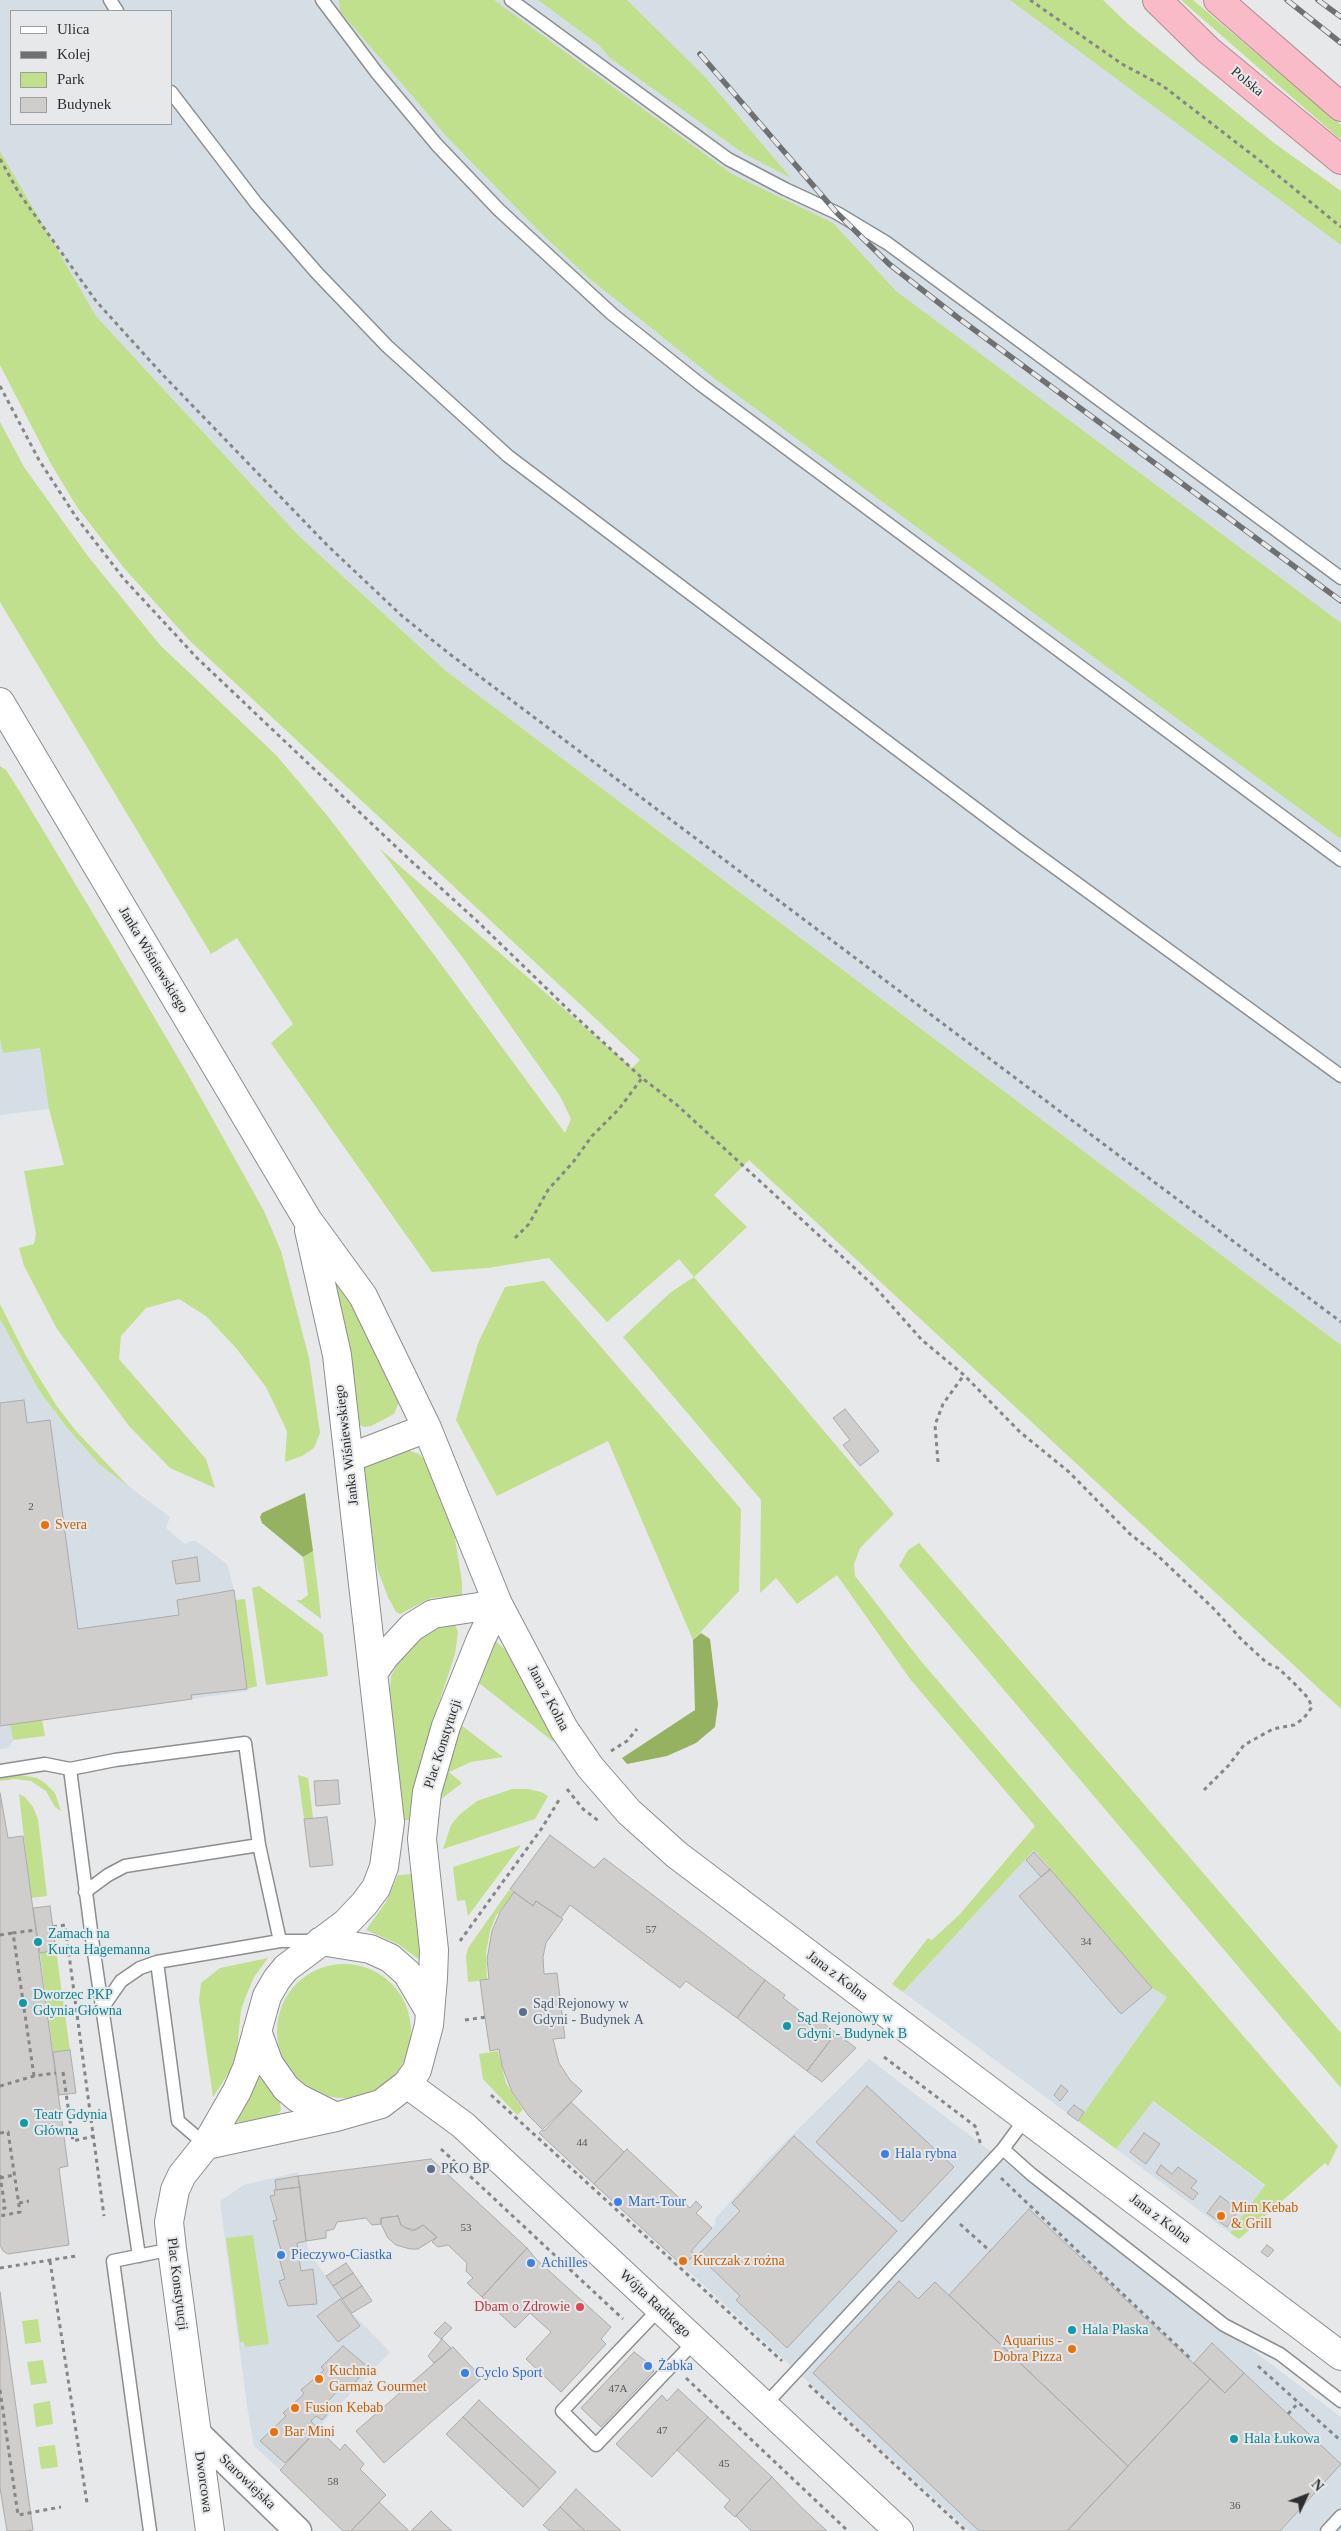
<!DOCTYPE html>
<meta charset="utf-8">
<style>
body{margin:0}
#map{position:relative;width:1341px;height:2531px;overflow:hidden;background:#e6e8ea;font-family:Georgia,serif}
canvas{display:block}
.legend{position:absolute;left:10px;top:10px;width:162px;height:115px;box-sizing:border-box;background:#e6e8ea;border:1px solid #9c9e9f;margin:0;padding:6px 9px;list-style:none;font-size:15px;color:#2d2e2f}
.legend li{display:flex;align-items:center;gap:10px;height:25px}
.legend b{width:25px;border:1px solid #9c9e9f}
.north{position:absolute;left:1281px;top:2471px;width:50px;height:50px;-webkit-text-stroke:4px #e6e8ea;paint-order:stroke;rotate:47deg;font-size:14px;font-weight:700;line-height:20px;text-align:center;color:#2d2e2f}
.north::after{content:'';display:block;margin:auto;width:18px;height:22px;background:#2d2e2f;clip-path:polygon(50% 0,100% 100%,50% 72%,0 100%)}
</style>
<div id="map">
<canvas width="1341" height="2531"></canvas>
<ul class="legend">
<li><b style="height:6px;background:#fff"></b>Ulica</li>
<li><b style="height:6px;background:#6f7071"></b>Kolej</li>
<li><b style="height:14px;background:#c1e08e"></b>Park</li>
<li><b style="height:14px;background:#d0cecc"></b>Budynek</li>
</ul>
<div class="north">N</div>
</div>
<script>
const context = document.querySelector('canvas').getContext('2d');
context.lineJoin = 'round';
function paint(path, color) { context.fillStyle = color; context.fill(path, 'evenodd'); }
const shape = rows => new Path2D(rows.map(r => 'M' + r).join(''));
function strokePath(path, color, width, dash) { context.strokeStyle = color; context.lineWidth = width; context.lineCap = dash ? 'butt' : 'round'; context.setLineDash(dash || []); context.stroke(path); }
function write(font, color, halo, rows, align = 'center') {
  context.font = font + ' Georgia,serif'; context.lineWidth = 4; context.setLineDash([]); context.textBaseline = 'middle'; context.strokeStyle = halo; context.fillStyle = color; for (const [text, x, y, turn = 0] of rows) {
    context.save(); context.translate(x, y); context.rotate((+turn || 0) * Math.PI / 180); context.textAlign = isNaN(turn) ? turn : align; if (halo) context.strokeText(text, 0, 0); context.fillText(text, 0, 0); context.restore();
  }
}
paint(shape([
 [0,0,1098,0,1274,143,1341,191,1341,1345,446,671,299,536,96,316,0,151],
 [11,11,171,11,171,124,11,124],
 [0,808,36,897,49,1109,0,1115],
 [0,1319,38,1389,66,1427,99,1464,170,1517,166,1528,185,1544,191,1541,196,1541,227,1564,234,1590,248,1691,10,1724,13,1740,9,1748,0,1749],
 [1034,1850,1152,1988,1167,1997,1078,2121,903,1992],
 [869,2059,1341,2417,1341,2531,969,2531,683,2266,695,2254,691,2251,716,2223,714,2220,767,2160],
 [1152,2101,1265,2186,1230,2233,1116,2149],
 [298,2172,308,2251,352,2313,390,2352,279,2469,254,2446,247,2406,220,2201,244,2185]
]), '#d6dee5');
paint(shape([
 [339,0,494,0,732,174,833,223,896,291,1341,623,1341,839,714,378,590,279,540,232,448,138,340,11],
 [538,0,627,0,706,78,791,178,743,153,610,58,599,45],
 [1010,0,1103,0,1129,25,1274,143,1341,191,1341,245],
 [1181,0,1193,0,1341,125,1341,140],
 [0,151,96,316,299,536,446,671,1341,1345,1341,1709,749,1160,714,1195,747,1227,694,1277,894,1514,860,1548,854,1564,855,1576,920,1660,1338,2146,1328,2166,1325,2163,1239,2239,1230,2233,1265,2185,1153,2101,1116,2149,1078,2121,1167,1997,1152,1988,1034,1850,903,1992,892,1984,928,1938,932,1940,960,1914,1035,1826,910,1679,837,1575,797,1604,776,1578,760,1593,761,1500,623,1337,671,1292,694,1277,679,1259,607,1322,549,1258,488,1268,432,1272,271,1043,293,1024,237,938,211,954,0,602,0,422,24,467,87,555,160,645,276,755,326,814,432,952,565,1133,571,1119,560,1096,463,958,379,848,632,1068,640,1060,189,640,124,568,77,507,51,464,0,365],
 [0,766,6,770,25,800,110,942,187,1073,264,1211,281,1251,309,1358,320,1433,314,1448,302,1456,285,1462,287,1431,266,1387,236,1348,206,1316,179,1299,146,1308,121,1336,119,1359,206,1459,215,1488,170,1468,129,1426,57,1329,24,1266,19,1248,34,1244,36,1234,24,1171,64,1165,49,1109,40,1048,3,1053,0,1038],
 [322,1256,360,1319,400,1399,394,1414,371,1426,364,1427,358,1424],
 [544,1281,741,1509,739,1591,693,1640,608,1441,497,1496,456,1420,478,1343,505,1287],
 [0,1304,26,1356,56,1405,76,1431,129,1487,99,1464,67,1428,38,1389,0,1319],
 [405,1449,419,1454,429,1465,444,1498,454,1532,462,1582,462,1596,431,1598,400,1614,396,1612,388,1597,378,1571,371,1540,363,1468,364,1464],
 [919,1543,1341,2033,1341,2088,899,1566,908,1550],
 [313,1551,319,1598,321,1619,296,1600,301,1600,308,1595,303,1557],
 [259,1586,323,1634,328,1676,266,1685,252,1588],
 [245,1599,257,1686,247,1689,235,1600],
 [455,1625,458,1632,455,1654,421,1758,409,1820,404,1820,389,1699,391,1676,398,1663,418,1640,438,1628],
 [490,1636,509,1653,555,1743,479,1683],
 [42,1720,45,1736,13,1740,10,1724],
 [461,1725,503,1757,471,1762,449,1772,462,1783,440,1800,445,1774],
 [21,1775,37,1778,45,1783,55,1793,61,1811,55,1807,46,1791,31,1781,15,1779,0,1781,0,1777],
 [298,1775,308,1778,313,1818,304,1819],
 [512,1789,528,1789,541,1792,548,1796,535,1819,443,1849,451,1825,459,1815,477,1801],
 [19,1794,25,1797,33,1807,38,1819,47,1896,31,1898],
 [521,1845,468,1916,465,1900,457,1901,453,1867],
 [412,1874,417,1917,421,1961,398,1944,366,1930,386,1902,398,1875],
 [509,1890,514,1893,496,1916,490,1931,486,1953,487,1980,468,1982,466,1956,468,1948],
 [56,1950,70,2050,53,2052,40,1953],
 [268,1958,254,1977,246,1996,241,2010,237,2050,230,2071,213,2097,199,2000,201,1983,220,1968],
 '277 2031a67 67 0 1 1 134 0a67 67 0 1 1-134 0Z',
 [498,2051,506,2083,523,2110,517,2115,483,2079,479,2054],
 [258,2078,261,2078,280,2102,281,2110,274,2117,233,2123],
 [253,2235,269,2344,245,2347,244,2342,240,2342,226,2238],
 [38,2319,41,2342,25,2344,22,2321],
 [43,2360,47,2383,31,2385,27,2362],
 [50,2401,53,2424,36,2427,33,2404],
 [55,2445,58,2467,41,2469,38,2447]
]), '#c1e08e');
paint(shape([
 [305,1493,313,1551,303,1557,262,1523,260,1517,262,1513],
 [701,1633,710,1639,718,1704,715,1727,696,1743,667,1756,627,1764,622,1758,695,1710,693,1640]
]), '#94b25f');
const building = shape([
 [24,1400,27,1423,50,1420,78,1629,179,1615,177,1600,234,1590,247,1689,191,1695,192,1699,0,1726,0,1403,24,1400],
 [845,1409,879,1451,860,1466,843,1445,850,1440,833,1418,845,1409],
 [197,1557,200,1581,176,1584,172,1561,197,1557],
 [338,1780,340,1804,316,1806,314,1781,338,1780],
 [0,1793,8,1838,23,1836,68,2166,59,2168,69,2245,8,2254,3,2251,0,2245,0,1793],
 [327,1817,333,1865,310,1867,304,1819,327,1817],
 [550,1835,594,1868,604,1858,765,1980,737,2018,686,1981,680,1988,570,1905,561,1918,536,1901,533,1906,510,1889,550,1835],
 [1034,1852,1050,1870,1041,1877,1026,1860,1034,1852],
 [1050,1869,1152,1988,1121,2014,1019,1896,1050,1869],
 [514,1892,533,1906,536,1901,563,1919,546,1943,543,1957,544,1974,557,1973,565,2038,553,2039,559,2063,570,2080,582,2091,544,2131,528,2115,512,2092,502,2066,499,2049,490,2051,484,2011,480,1980,489,1979,487,1959,492,1931,500,1912,514,1892],
 [50,1906,56,1950,40,1953,33,1908,50,1906],
 [765,1980,785,1995,783,1998,813,2021,816,2017,836,2033,807,2071,737,2018,765,1980],
 [836,2033,856,2048,822,2082,807,2071,836,2033],
 [70,2050,76,2093,59,2095,53,2052,70,2050],
 [1061,2085,1068,2091,1060,2101,1054,2095,1061,2085],
 [867,2086,954,2167,902,2222,816,2142,867,2086],
 [571,2102,624,2152,594,2184,539,2133,571,2102],
 [1074,2105,1084,2112,1078,2121,1067,2113,1074,2105],
 [1144,2133,1160,2144,1146,2164,1130,2152,1144,2133],
 [794,2136,897,2231,787,2348,736,2300,740,2296,698,2255,740,2211,732,2203,794,2136],
 [627,2149,690,2208,696,2201,702,2207,696,2213,712,2228,691,2251,695,2254,683,2266,594,2184,627,2149],
 [431,2159,527,2248,482,2297,467,2283,473,2278,466,2271,467,2263,448,2245,438,2247,432,2242,437,2237,423,2225,412,2231,401,2225,398,2216,381,2218,381,2224,372,2225,366,2218,337,2222,334,2229,326,2231,326,2238,306,2241,298,2176,431,2159],
 [1161,2165,1172,2174,1178,2167,1197,2181,1191,2188,1198,2193,1193,2200,1156,2173,1161,2165],
 [298,2176,300,2187,276,2190,275,2180,298,2176],
 [300,2187,306,2241,297,2243,301,2271,313,2269,317,2304,288,2306,279,2281,285,2279,277,2251,281,2250,273,2221,277,2220,270,2196,275,2195,274,2190,300,2187],
 [1220,2196,1239,2210,1227,2227,1207,2213,1220,2196],
 [1029,2209,1210,2379,1128,2466,949,2295,1029,2209],
 [398,2216,401,2225,406,2228,416,2230,423,2225,437,2237,418,2249,410,2249,396,2245,388,2238,381,2224,381,2218,398,2216],
 [1267,2245,1274,2250,1268,2257,1261,2252,1267,2245],
 [527,2248,536,2259,611,2327,601,2339,606,2344,561,2392,526,2359,551,2332,530,2313,515,2328,482,2297,527,2248],
 [346,2263,353,2273,333,2286,326,2276,346,2263],
 [353,2273,362,2286,342,2299,333,2286,353,2273],
 [899,2281,918,2299,935,2282,1128,2466,1067,2531,979,2531,813,2373,899,2281],
 [362,2286,372,2301,352,2313,342,2299,362,2286],
 [0,2292,33,2530,26,2531,7,2531,0,2488,0,2292],
 [340,2299,360,2326,338,2342,317,2316,340,2299],
 [445,2322,452,2328,441,2339,434,2333,445,2322],
 [442,2339,451,2348,434,2363,428,2356,442,2339],
 [1212,2343,1244,2373,1225,2393,1194,2363,1212,2343],
 [343,2346,368,2367,346,2393,339,2389,323,2407,329,2412,322,2420,316,2416,311,2421,318,2429,285,2463,260,2441,286,2416,283,2413,302,2396,304,2393,301,2390,324,2370,321,2367,343,2346],
 [453,2347,482,2378,384,2463,356,2431,453,2347],
 [634,2352,650,2364,654,2371,601,2427,581,2408,634,2352],
 [1244,2373,1341,2464,1280,2531,1067,2531,1210,2379,1225,2393,1244,2373],
 [678,2389,708,2417,652,2477,616,2444,662,2395,667,2401,678,2389],
 [479,2400,556,2472,540,2489,463,2417,479,2400],
 [463,2417,540,2489,523,2507,446,2434,463,2417],
 [708,2417,772,2477,735,2517,724,2507,730,2500,677,2450,708,2417],
 [318,2429,340,2450,345,2444,364,2464,360,2469,386,2495,351,2531,343,2531,280,2470,318,2429],
 [772,2477,800,2506,827,2531,751,2531,736,2516,772,2477],
 [576,2489,621,2531,585,2531,560,2507,576,2489],
 [379,2502,409,2531,351,2531,379,2502],
 [560,2507,585,2531,550,2531,543,2525,560,2507],
 [431,2511,443,2523,452,2531,411,2531,431,2511]
]);
paint(building, '#d0cecc');
strokePath(building, '#acaba9', 1);
const lane = shape([
 [110,0,117,11],
 [322,0,377,73,437,145,499,210,612,314,700,384,1341,860],
 [511,0,728,159,785,189,837,213,887,243,1341,578],
 [171,92,256,203,317,273,387,346,508,456,1020,842,1341,1076],
 [70,1769,93,1946,139,2256],
 [0,1771,45,1764,70,1769,115,1760,245,1743,259,1845,280,1941],
 [85,1892,108,1875,125,1866,259,1845],
 [157,1962,178,2121,206,2145],
 [103,2007,121,1981,140,1968,157,1962,280,1941,316,1941],
 [1003,2149,1031,2174,1224,2325,1280,2354,1341,2401],
 [660,2308,562,2411,596,2445,695,2341],
 [764,2406,1003,2149,1026,2118],
 [150,2531,113,2261,172,2249],
 [1327,2531,1341,2516]
]);
const street = shape([
 [197,2433,298,2531]
]);
const secondary = shape([
 [0,702,307,1219,363,1296,427,1428,498,1604,564,1729,590,1767,629,1812,677,1855,1341,2356],
 [349,1458,427,1428],
 [373,1673,385,1656,412,1627,433,1614,498,1604],
 [321,1941,370,1949,390,1958,407,1973,430,2012],
 [257,2031,269,2064,286,2088,298,2098,336,2117],
 [407,2084,463,2125,899,2531],
 [206,2145,336,2117,381,2104,407,2084,417,2070,429,2025,433,1978,434,1950,422,1839,427,1792,446,1726,481,1639,498,1604],
 [210,2531,172,2249,169,2222,175,2190,182,2175,206,2145,237,2091,247,2068,267,1996,277,1979,286,1968,346,1923,364,1904,376,1888,384,1867,390,1822,337,1355,309,1230]
]);
const highway = shape([
 [1157,0,1208,50,1341,160],
 [1218,0,1341,107]
]);
strokePath(lane, '#8c8e90', 15);
strokePath(street, '#8c8e90', 29);
strokePath(secondary, '#8c8e90', 30);
strokePath(highway, '#b28a93', 30);
strokePath(shape([
 [1030,0,1122,64,1163,86,1259,160,1341,227],
 [0,159,19,193,96,301,162,374,327,545,402,616,451,655,1341,1322],
 [0,386,39,460,76,517,124,579,197,658,410,860,477,921,577,1018,642,1078,677,1105,874,1286,922,1340,964,1375,1020,1432,1069,1472,1130,1534,1158,1556,1214,1609,1242,1640,1267,1663,1278,1668,1293,1682,1308,1698,1312,1707,1304,1718,1294,1725,1273,1729,1244,1745,1229,1765,1204,1790],
 [515,1238,529,1224,548,1190,574,1161,592,1136,619,1109,642,1078],
 [938,1462,935,1425,943,1404,964,1375],
 [611,1751,627,1741,637,1729],
 [567,1789,583,1809,600,1822],
 [53,1927,65,1925,104,2216],
 [0,1935,13,1933],
 [460,1941,542,1828,559,1800],
 [465,2020,486,2017],
 [884,2057,975,2126,981,2145],
 [63,2072,73,2141,94,2136],
 [34,2076,13,1933,36,1930],
 [0,2086,34,2076,56,2073],
 [491,2095,782,2361],
 [0,2133,8,2132,20,2212,0,2216],
 [441,2149,623,2319],
 [0,2175,5,2208,0,2209],
 [0,2178,14,2175],
 [1001,2178,1190,2358],
 [19,2203,29,2201],
 [960,2224,990,2251],
 [50,2261,87,2503],
 [0,2268,76,2256],
 [1258,2366,1341,2441],
 [686,2378,848,2531],
 [809,2385,966,2531],
 [0,2390,18,2515,61,2507],
 [1288,2414,1299,2402]
]), '#858688', 3, [4, 4]);
strokePath(lane, '#fff', 12);
strokePath(street, '#fff', 26);
strokePath(secondary, '#fff', 28);
strokePath(highway, '#fabbc9', 28);
const rail = shape([
 [1287,0,1341,43],
 [1318,0,1341,17],
 [700,54,837,213,889,264,957,317,1341,601]
]);
strokePath(rail, '#6f7071', 5.5);
strokePath(rail, '#e6e8ea', 4, [11]);
for (const [x, y, r, color] of [
 [45,1525,5,"#e8710a"],
 [38,1942,5,"#0f9aa8"],
 [23,2003,5,"#0f9aa8"],
 [523,2012,5,"#5c6f8a"],
 [787,2026,5,"#0f9aa8"],
 [24,2123,5,"#0f9aa8"],
 [885,2154,5,"#3f7fe0"],
 [431,2169,5,"#5c6f8a"],
 [618,2202,5,"#3f7fe0"],
 [1221,2216,5,"#e8710a"],
 [281,2255,5,"#3f7fe0"],
 [683,2261,5,"#e8710a"],
 [531,2263,5,"#3f7fe0"],
 [580,2307,5,"#e0444e"],
 [1072,2330,5,"#0f9aa8"],
 [1072,2349,5,"#e8710a"],
 [648,2366,5,"#3f7fe0"],
 [465,2373,5,"#3f7fe0"],
 [319,2379,5,"#e8710a"],
 [295,2408,5,"#e8710a"],
 [274,2432,5,"#e8710a"],
 [1234,2439,5,"#0f9aa8"]
]) { const dot = new Path2D(); dot.arc(x, y, r, 0, 2 * Math.PI); context.fillStyle = color; context.fill(dot); strokePath(dot, '#e6e8ea', 2); }
write('11px', '#565656', null, [
 ["2",31,1507],
 ["57",651,1930],
 ["34",1086,1942],
 ["44",582,2143],
 ["53",466,2228],
 ["47A",618,2389],
 ["47",662,2431],
 ["45",724,2464],
 ["58",333,2482],
 ["36",1235,2506]
]);
write('14px', '#2d2e2f', '#e6e8ea', [
 ["Polska",1247,82,40],
 ["Janka Wiśniewskiego",153,960,59],
 ["Janka Wiśniewskiego",347,1445,-97],
 ["Jana z Kolna",548,1698,62],
 ["Plac Konstytucji",443,1744,-72],
 ["Jana z Kolna",837,1976,37],
 ["Jana z Kolna",1160,2219,37],
 ["Plac Konstytucji",177,2284,83],
 ["Wójta Radtkego",655,2304,43],
 ["Dworcowa",203,2482,82],
 ["Starowiejska",247,2482,44]
]);
write('14px', '#c56008', '#e6e8ea', [
 ["Svera",55,1525],
 ["Mim Kebab",1231,2208],
 ["& Grill",1231,2224],
 ["Kurczak z rożna",693,2261],
 ["Aquarius -",1062,2341,"right"],
 ["Dobra Pizza",1062,2357,"right"],
 ["Kuchnia",329,2371],
 ["Garmaż Gourmet",329,2387],
 ["Fusion Kebab",305,2408],
 ["Bar Mini",284,2432]
], 'left');
write('14px', '#0d838f', '#e6e8ea', [
 ["Zamach na",48,1934],
 ["Kurta Hagemanna",48,1950],
 ["Dworzec PKP",33,1995],
 ["Gdynia Główna",33,2011],
 ["Sąd Rejonowy w",797,2018],
 ["Gdyni - Budynek B",797,2034],
 ["Teatr Gdynia",34,2115],
 ["Główna",34,2131],
 ["Hala Płaska",1082,2330],
 ["Hala Łukowa",1244,2439]
], 'left');
write('14px', '#4e5e75', '#e6e8ea', [
 ["Sąd Rejonowy w",533,2004],
 ["Gdyni - Budynek A",533,2020],
 ["PKO BP",441,2169]
], 'left');
write('14px', '#366cbe', '#e6e8ea', [
 ["Hala rybna",895,2154],
 ["Mart-Tour",628,2202],
 ["Pieczywo-Ciastka",291,2255],
 ["Achilles",541,2263],
 ["Żabka",658,2366],
 ["Cyclo Sport",475,2373]
], 'left');
write('14px', '#be3a42', '#e6e8ea', [
 ["Dbam o Zdrowie",570,2307]
], 'right');
</script>
